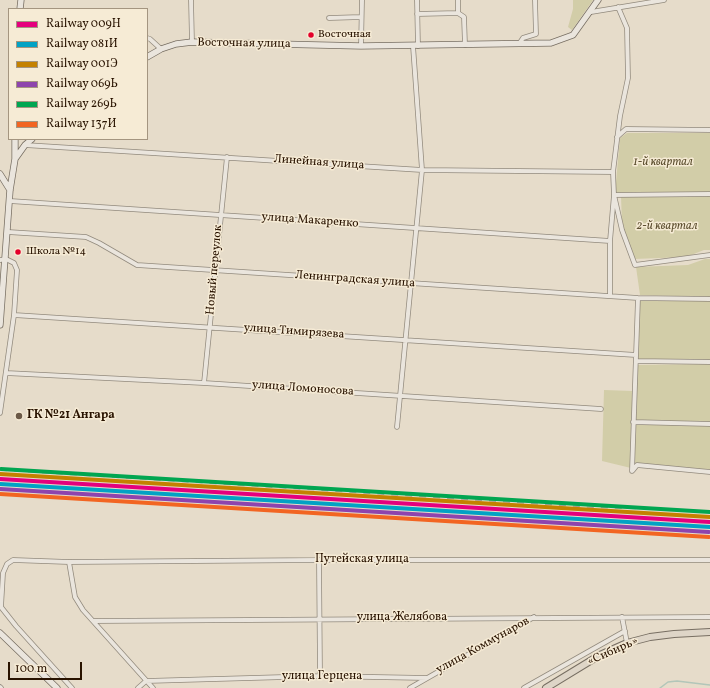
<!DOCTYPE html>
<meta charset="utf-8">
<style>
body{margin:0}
#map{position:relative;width:710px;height:688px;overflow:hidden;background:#e6dcca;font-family:Vollkorn,serif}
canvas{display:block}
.legend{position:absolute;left:8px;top:8px;width:140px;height:132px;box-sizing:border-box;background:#f6ebd5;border:1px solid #a49580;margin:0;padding:5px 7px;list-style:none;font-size:12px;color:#291300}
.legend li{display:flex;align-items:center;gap:8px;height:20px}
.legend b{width:20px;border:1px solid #a49580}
.scale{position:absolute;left:8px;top:662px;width:74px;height:18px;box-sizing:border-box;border:2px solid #291300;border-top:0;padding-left:5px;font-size:12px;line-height:14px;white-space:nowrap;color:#291300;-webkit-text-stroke:3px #f6ebd5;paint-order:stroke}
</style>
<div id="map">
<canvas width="710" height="688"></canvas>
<ul class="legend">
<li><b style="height:5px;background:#e5007d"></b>Railway 009Н</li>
<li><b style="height:5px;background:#02a2c4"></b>Railway 081И</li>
<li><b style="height:5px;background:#c48100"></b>Railway 001Э</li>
<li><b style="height:5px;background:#8e44ad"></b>Railway 069Ь</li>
<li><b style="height:5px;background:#00a651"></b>Railway 269Ь</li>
<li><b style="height:5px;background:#f26522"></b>Railway 137И</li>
</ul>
<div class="scale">100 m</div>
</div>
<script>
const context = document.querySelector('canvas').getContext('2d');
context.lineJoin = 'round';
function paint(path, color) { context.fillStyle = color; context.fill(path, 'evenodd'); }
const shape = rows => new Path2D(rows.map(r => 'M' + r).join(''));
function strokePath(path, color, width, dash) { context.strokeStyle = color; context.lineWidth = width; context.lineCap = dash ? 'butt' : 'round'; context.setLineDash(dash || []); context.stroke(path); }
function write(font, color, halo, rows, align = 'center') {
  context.font = font + ' Vollkorn,serif'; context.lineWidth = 3; context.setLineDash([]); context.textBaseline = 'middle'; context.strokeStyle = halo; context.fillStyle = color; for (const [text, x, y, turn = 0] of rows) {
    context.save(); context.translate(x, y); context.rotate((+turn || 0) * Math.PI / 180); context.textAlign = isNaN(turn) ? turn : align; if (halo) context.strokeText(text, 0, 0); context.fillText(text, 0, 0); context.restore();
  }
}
paint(shape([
 [573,0,593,0,572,30,568,27,573,9],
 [627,133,710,133,710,193,615,193,620,138],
 [621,196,710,196,710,250,704,250,686,257,634,259,622,224],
 [705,259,710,259,710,297,640,295,636,267,688,265],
 [639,299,710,301,710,360,638,359],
 [710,364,710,422,636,421,637,365],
 [604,390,633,391,631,468,602,461],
 [635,424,710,425,710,470,634,464]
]), '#d2cda8');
strokePath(shape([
 [660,688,668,682,677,681,710,685]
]), '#b2c6b9', 1.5);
const street = shape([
 [191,0,192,42],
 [417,0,418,46],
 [458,0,458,13],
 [591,12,664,0],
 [417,14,458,13,464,17,465,45],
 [329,18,361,17],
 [147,38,150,39,161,49],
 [519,44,523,38,536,34,535,0],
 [361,46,362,0],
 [617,137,626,129,710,130],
 [25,145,422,170,613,172],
 [710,194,614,195,622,230,635,265,710,255],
 [10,201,610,241],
 [8,232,86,237,99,243,137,265,638,298,710,299],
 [0,260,6,259,14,263,17,270,14,315,636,355],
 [610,296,610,241,614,195,613,172,620,116,628,78,627,28,618,7],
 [636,361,710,362],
 [6,373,204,383,601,409],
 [204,383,227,157],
 [0,413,14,315],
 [633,422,710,424],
 [397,427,422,170,413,46],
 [633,470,637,465,710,472],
 [632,471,638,298],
 [319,560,320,676],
 [69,562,75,597,83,610,153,688],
 [622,617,627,643],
 [94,621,710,617],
 [0,687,1,688],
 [72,688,16,626,1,607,3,573,7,564,13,560,69,562,319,560,710,560],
 [138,688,146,681,320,676,427,678],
 [410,688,534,617],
 [524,688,625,631]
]);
const secondary = shape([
 [20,9,21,0],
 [147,57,161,49,176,44,192,42,361,46,551,43,573,35,598,0],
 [15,159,15,139],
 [0,174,10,190],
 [0,325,10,190,15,159,25,145,32,139],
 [0,633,57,688]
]);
const primary = shape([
 [546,688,600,655,627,643,650,637,674,634,710,632]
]);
strokePath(street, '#928a7d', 5.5);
strokePath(secondary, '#776e62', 7);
strokePath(primary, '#776e62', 8);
strokePath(street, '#eae5dd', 4);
strokePath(secondary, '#eae5dd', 5.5);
strokePath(primary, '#ded5c7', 6);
strokePath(shape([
 [0,470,587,507,710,511]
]), '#a49e95', 1.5, [7, 7]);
strokePath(shape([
 [0,479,710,522]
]), '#e5007d', 4);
strokePath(shape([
 [0,484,710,527]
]), '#02a2c4', 4);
strokePath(shape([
 [0,474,710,517]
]), '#c48100', 4);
strokePath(shape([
 [0,489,709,532]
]), '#8e44ad', 4);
strokePath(shape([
 [1,469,710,512]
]), '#00a651', 4);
strokePath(shape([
 [0,494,709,537]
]), '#f26522', 4);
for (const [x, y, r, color] of [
 [311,35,3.5,"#e4002b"],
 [18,252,3.5,"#e4002b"],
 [19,416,4,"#6b5947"]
]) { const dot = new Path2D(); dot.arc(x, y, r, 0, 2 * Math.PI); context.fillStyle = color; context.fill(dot); strokePath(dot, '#f6ebd5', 1.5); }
write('11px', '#291300', '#f6ebd5', [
 ["Восточная",318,35],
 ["Школа №14",26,252]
], 'left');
write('12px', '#291300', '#f6ebd5', [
 ["Восточная улица",244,44,1],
 ["Линейная улица",319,163,4],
 ["улица Макаренко",310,221,4],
 ["Новый переулок",215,270,-85],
 ["Ленинградская улица",355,280,4],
 ["улица Тимирязева",294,332,4],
 ["улица Ломоносова",303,389,4],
 ["Путейская улица",362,560],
 ["улица Желябова",402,618],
 ["улица Коммунаров",483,646,-29],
 ["«Сибирь»",613,652,-24],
 ["улица Герцена",322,677]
]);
write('italic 12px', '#5e5031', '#f6ebd5', [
 ["1-й квартал",663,163],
 ["2-й квартал",667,227]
]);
write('bold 12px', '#291300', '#f6ebd5', [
 ["ГК №21 Ангара",27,416]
], 'left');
</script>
